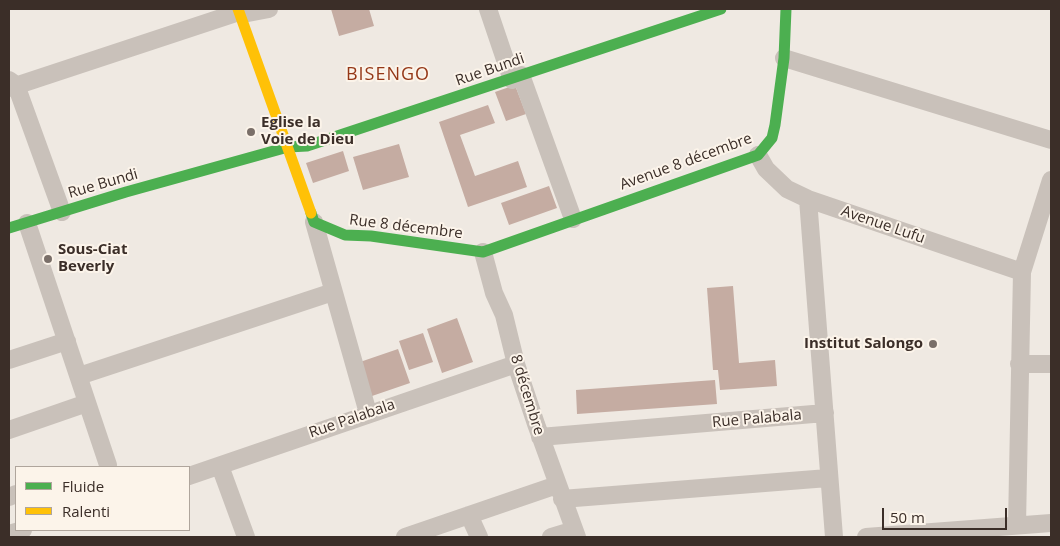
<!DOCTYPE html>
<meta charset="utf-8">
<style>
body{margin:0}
#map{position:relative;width:1060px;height:546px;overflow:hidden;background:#efe9e2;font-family:"Open Sans",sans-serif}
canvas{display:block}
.frame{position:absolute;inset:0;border:10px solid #3b2e28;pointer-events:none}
.legend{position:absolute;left:15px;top:466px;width:175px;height:65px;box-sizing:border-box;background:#fcf4ea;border:1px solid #afa59c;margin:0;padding:6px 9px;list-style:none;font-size:15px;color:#3b2e28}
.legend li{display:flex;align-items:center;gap:10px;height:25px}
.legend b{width:25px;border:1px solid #afa59c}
.scale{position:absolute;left:882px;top:508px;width:125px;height:22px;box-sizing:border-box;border:2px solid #3b2e28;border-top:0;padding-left:6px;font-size:15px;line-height:18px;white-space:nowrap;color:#3b2e28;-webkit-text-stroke:4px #fcf4ea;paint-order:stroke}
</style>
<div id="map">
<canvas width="1060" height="546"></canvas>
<div class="frame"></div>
<ul class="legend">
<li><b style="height:6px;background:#4caf50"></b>Fluide</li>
<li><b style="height:6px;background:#ffc107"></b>Ralenti</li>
</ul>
<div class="scale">50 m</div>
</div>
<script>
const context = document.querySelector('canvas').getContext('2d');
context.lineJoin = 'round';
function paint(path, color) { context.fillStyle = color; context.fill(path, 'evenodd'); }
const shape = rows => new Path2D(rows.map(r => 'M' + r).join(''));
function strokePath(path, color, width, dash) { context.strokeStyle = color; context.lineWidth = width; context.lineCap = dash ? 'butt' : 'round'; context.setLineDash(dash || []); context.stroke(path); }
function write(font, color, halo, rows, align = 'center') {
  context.font = font + ' "Open Sans",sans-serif'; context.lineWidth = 4; context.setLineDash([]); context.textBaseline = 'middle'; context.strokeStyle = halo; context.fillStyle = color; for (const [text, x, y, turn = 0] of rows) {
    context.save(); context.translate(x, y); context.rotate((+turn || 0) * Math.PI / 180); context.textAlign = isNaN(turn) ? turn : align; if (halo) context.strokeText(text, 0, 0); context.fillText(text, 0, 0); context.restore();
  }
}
paint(shape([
 [331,9,369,9,374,26,339,36],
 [515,85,526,114,506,121,495,92],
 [488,105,495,123,460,135,475,176,518,161,527,187,468,207,439,122],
 [399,144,409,177,363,190,353,157],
 [343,151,349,171,313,183,306,163],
 [549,186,557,208,509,225,501,203],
 [733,286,739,363,775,360,777,386,720,390,718,370,713,370,707,288],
 [457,318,473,362,442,373,427,329],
 [423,333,433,362,409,370,399,341],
 [398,349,410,383,372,396,360,362],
 [715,380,717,404,577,414,576,390]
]), '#c5aca2');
strokePath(shape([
 [488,9,512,80],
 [784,58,1051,140],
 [521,75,573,219],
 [9,80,16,85,62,212],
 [9,88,239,12,248,13,269,9],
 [758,155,766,169,787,189,808,199,1022,272],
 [808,199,834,537],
 [314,222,368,413],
 [27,223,108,465],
 [483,252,494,293,504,315,516,364,536,424,577,537],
 [9,360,67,341],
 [1019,364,1051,364],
 [79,376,333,292],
 [9,430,87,403],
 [540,437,825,413],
 [220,466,246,537],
 [189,476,516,364],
 [9,497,16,494],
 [562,499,828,478],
 [469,515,479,537],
 [1017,525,1022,272,1051,180],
 [9,534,23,530],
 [405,537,557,485],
 [551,537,574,530],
 [866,537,1051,523]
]), '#c9c1ba', 18);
strokePath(shape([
 [311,213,314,222,345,235,371,236,483,252,758,155,772,138,775,125,784,58,786,9],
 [9,228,126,192,288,147,307,146,721,9]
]), '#4caf50', 11);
strokePath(shape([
 [238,9,311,213]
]), '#ffc107', 11);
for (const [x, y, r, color] of [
 [251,132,5,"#7a6f69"],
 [48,259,5,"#7a6f69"],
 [933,344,5,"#7a6f69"]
]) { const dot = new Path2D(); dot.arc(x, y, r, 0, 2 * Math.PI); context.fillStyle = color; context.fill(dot); strokePath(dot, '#fcf4ea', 2); }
write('15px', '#3b2e28', '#fcf4ea', [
 ["Rue Bundi",490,70,-19],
 ["Avenue 8 décembre",686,162,-20],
 ["Rue Bundi",103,184,-16],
 ["Avenue Lufu",883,225,19],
 ["Rue 8 décembre",406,227,7],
 ["8 décembre",527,395,73],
 ["Rue Palabala",352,419,-19],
 ["Rue Palabala",757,419,-5]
]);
write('bold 15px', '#3b2e28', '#fcf4ea', [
 ["Eglise la",261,123],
 ["Voie de Dieu",261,140],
 ["Sous-Ciat",58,250],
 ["Beverly",58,267],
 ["Institut Salongo",923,344,"right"]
], 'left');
context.letterSpacing = '1px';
write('18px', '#943717', '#fcf4ea', [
 ["BISENGO",388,75]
]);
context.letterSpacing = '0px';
</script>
